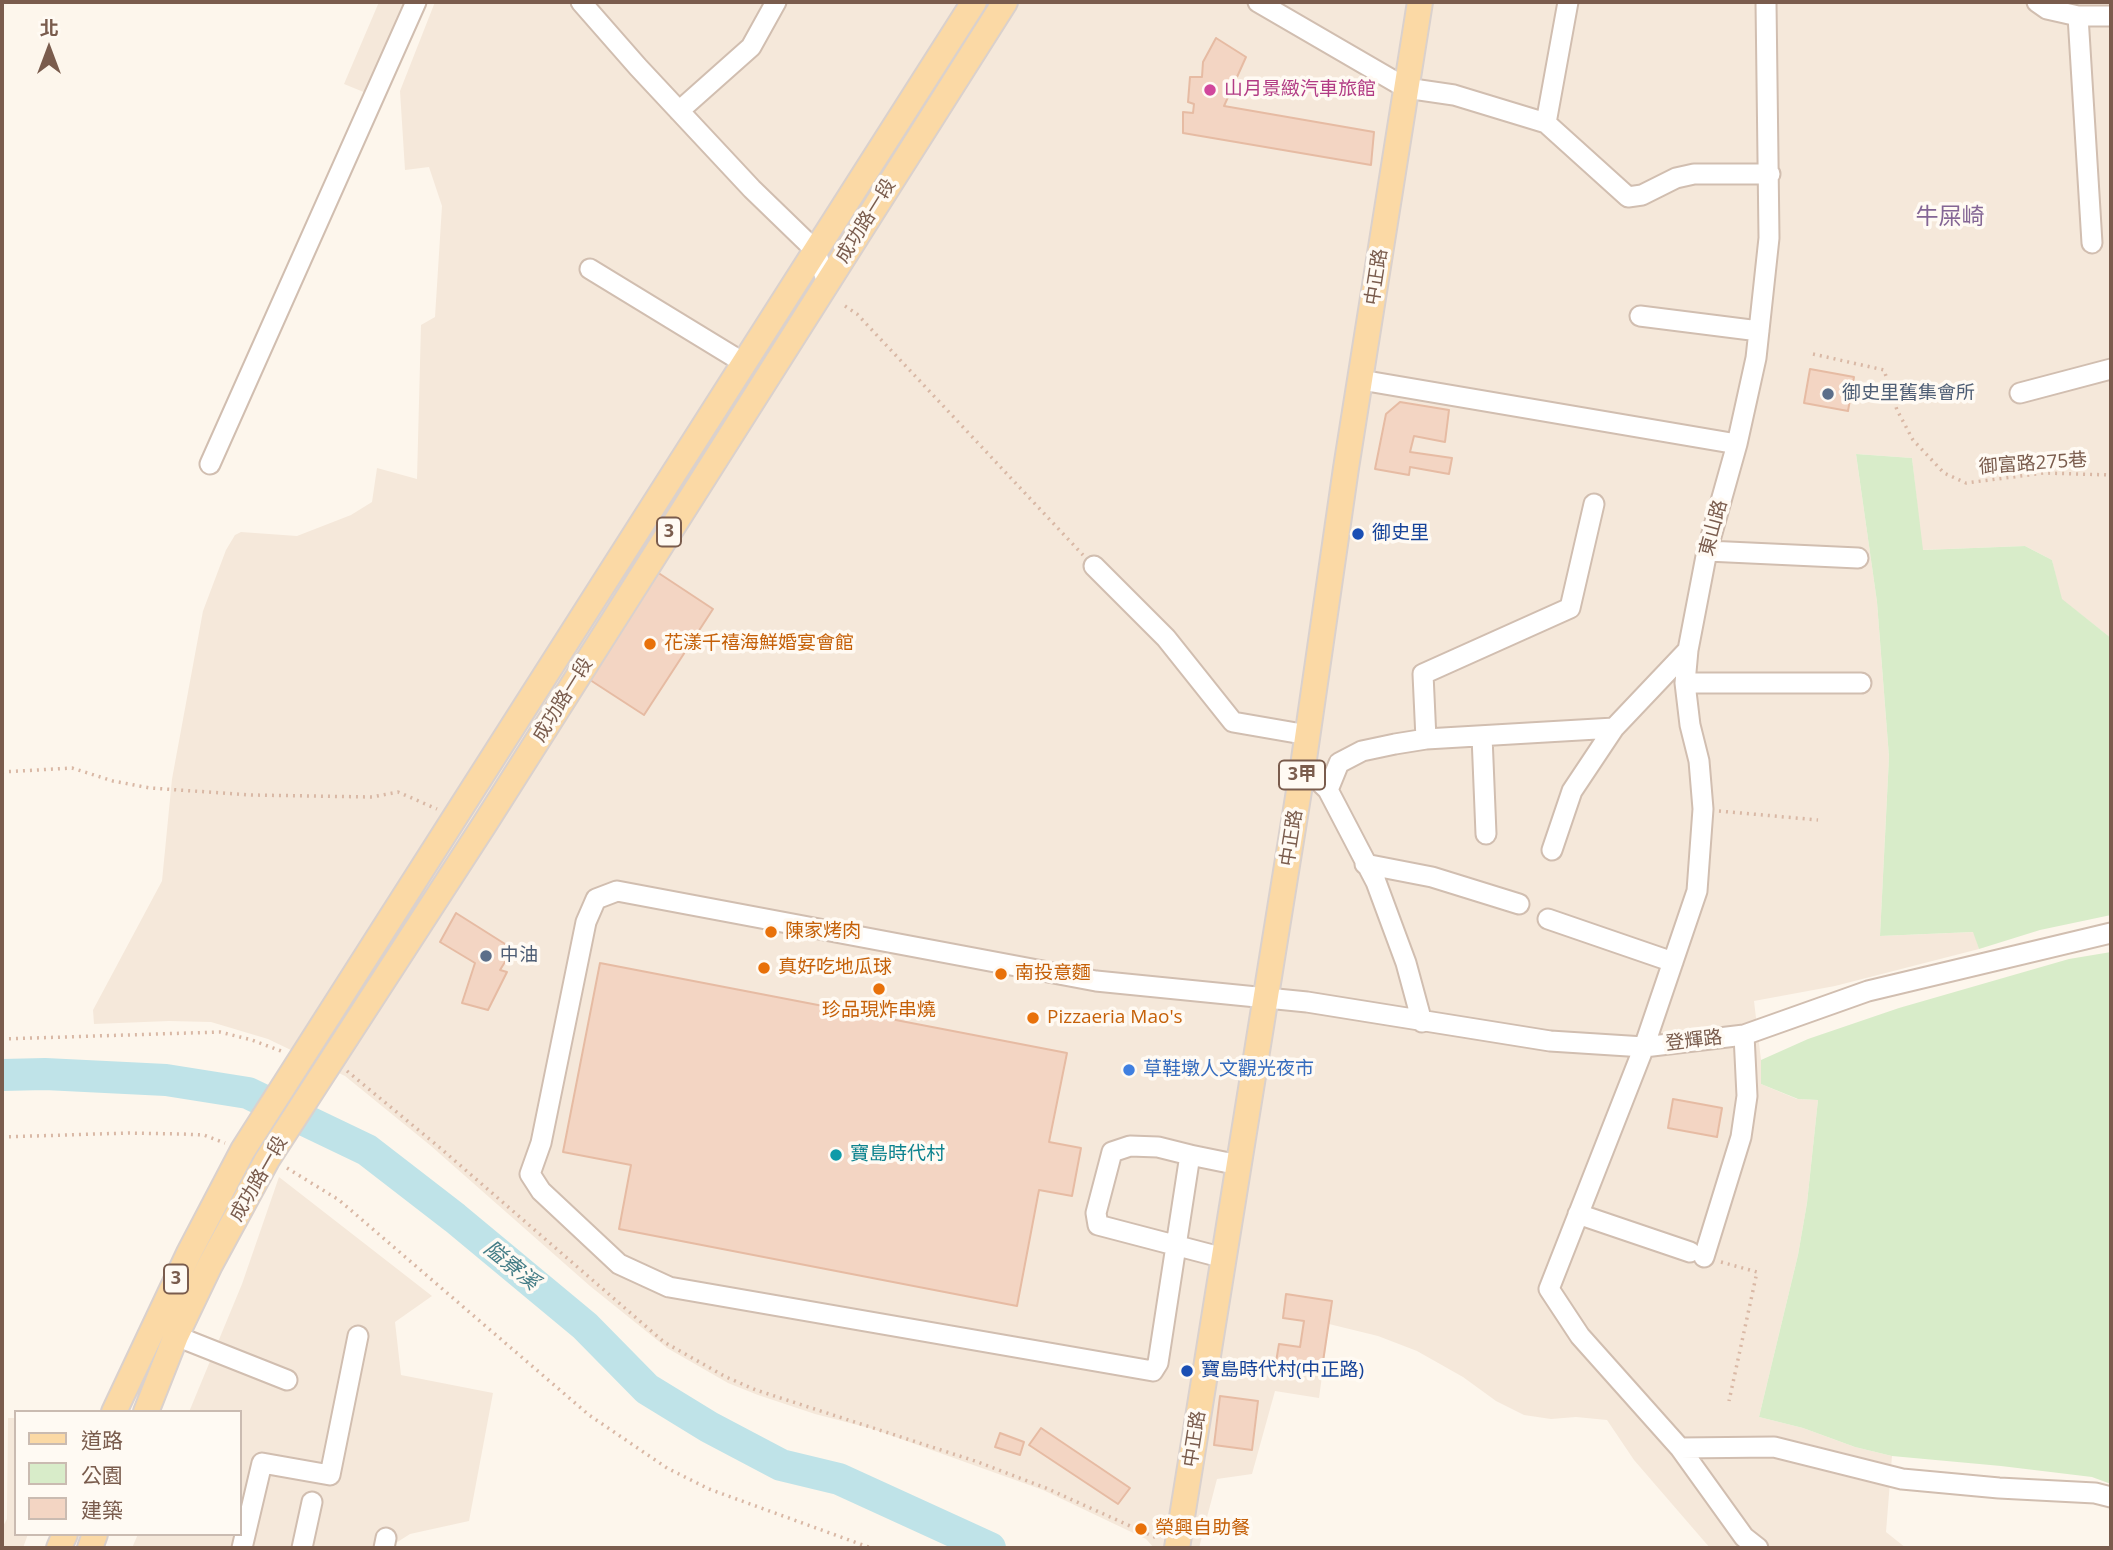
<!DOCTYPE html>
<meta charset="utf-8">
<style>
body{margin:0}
#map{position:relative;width:2113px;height:1550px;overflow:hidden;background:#fdf6ec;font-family:"Open Sans","Noto Sans TC",sans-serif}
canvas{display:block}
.frame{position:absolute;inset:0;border:4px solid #7a5c4d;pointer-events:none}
.legend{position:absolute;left:14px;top:1410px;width:228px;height:126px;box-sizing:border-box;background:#fffaf3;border:2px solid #cabbb1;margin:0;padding:9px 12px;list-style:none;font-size:21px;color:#7a5c4d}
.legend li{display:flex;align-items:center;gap:14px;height:35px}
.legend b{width:35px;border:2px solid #cabbb1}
.north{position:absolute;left:14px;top:14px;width:70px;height:70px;-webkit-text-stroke:5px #fffaf3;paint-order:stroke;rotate:0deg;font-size:19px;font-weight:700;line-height:28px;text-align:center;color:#7a5c4d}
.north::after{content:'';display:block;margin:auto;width:24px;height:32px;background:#7a5c4d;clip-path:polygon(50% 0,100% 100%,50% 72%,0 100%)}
</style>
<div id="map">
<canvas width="2113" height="1550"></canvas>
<div class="frame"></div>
<ul class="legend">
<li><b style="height:9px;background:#fbd9a5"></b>道路</li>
<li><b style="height:19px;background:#d8ecc9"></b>公園</li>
<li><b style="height:19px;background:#f3d5c3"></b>建築</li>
</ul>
<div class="north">北</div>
</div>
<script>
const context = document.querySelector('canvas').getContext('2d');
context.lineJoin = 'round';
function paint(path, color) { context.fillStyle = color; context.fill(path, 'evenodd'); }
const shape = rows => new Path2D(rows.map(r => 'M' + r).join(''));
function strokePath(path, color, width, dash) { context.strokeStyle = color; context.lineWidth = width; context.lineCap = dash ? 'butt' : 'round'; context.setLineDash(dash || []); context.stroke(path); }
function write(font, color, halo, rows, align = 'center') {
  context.font = font + ' "Open Sans","Noto Sans TC",sans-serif'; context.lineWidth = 7; context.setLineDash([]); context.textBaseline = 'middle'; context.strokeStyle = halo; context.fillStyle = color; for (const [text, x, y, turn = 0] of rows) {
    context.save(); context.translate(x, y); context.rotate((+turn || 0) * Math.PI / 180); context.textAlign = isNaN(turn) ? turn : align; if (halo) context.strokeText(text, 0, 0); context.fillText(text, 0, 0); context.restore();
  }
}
paint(shape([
 [379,2,408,2,371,95,344,84],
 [435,2,2111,2,2111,638,2061,599,2052,560,2025,546,1922,550,1912,458,1856,454,1877,602,1889,757,1880,936,1974,932,1979,949,1835,986,1754,1001,1761,1060,1761,1084,1797,1099,1818,1100,1807,1203,1798,1255,1759,1417,1803,1428,1855,1447,1892,1456,1886,1532,1906,1548,1710,1548,1634,1460,1607,1420,1576,1417,1551,1419,1524,1415,1496,1401,1463,1377,1417,1351,1378,1336,1329,1324,1319,1398,1275,1391,1252,1474,1217,1479,1199,1548,1154,1548,1146,1539,1043,1490,873,1429,815,1414,758,1395,728,1383,667,1348,590,1286,431,1146,345,1076,268,1039,211,1022,169,1021,94,1024,93,1010,162,881,172,779,203,611,226,550,235,535,241,532,297,536,351,515,372,502,377,468,417,479,421,325,435,317,442,206,429,167,405,170,400,91],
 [279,1177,432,1296,395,1322,401,1375,493,1393,469,1521,410,1534,388,1548,132,1548,138,1534,240,1534,240,1412,189,1412,242,1284],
 [8,1418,16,1418,16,1534,28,1534,23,1548,2,1548,2,1528,7,1519]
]), '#f5e8da');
paint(shape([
 [1856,454,1912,458,1923,550,2025,546,2052,560,2062,599,2111,638,2111,915,2040,930,1979,949,1973,932,1880,936,1889,757,1877,602],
 [2111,952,2111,1484,2092,1477,2001,1466,1892,1456,1855,1447,1803,1428,1759,1417,1798,1255,1807,1203,1818,1100,1798,1099,1761,1084,1761,1060,1808,1039,1899,1008,2069,959]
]), '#d8ecc9');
strokePath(shape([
 [2,1075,45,1074,166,1080,248,1093,367,1150,455,1218,585,1326,647,1389,709,1427,781,1465,839,1479,990,1548]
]), '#bfe3e8', 32);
const building = shape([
 [1216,38,1246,57,1224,106,1374,132,1371,165,1183,133,1183,112,1193,113,1194,104,1188,102,1190,77,1202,77,1203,62,1216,38],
 [1810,369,1854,377,1848,411,1804,403,1810,369],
 [1400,402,1449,410,1445,442,1414,436,1410,452,1452,458,1449,474,1410,467,1409,475,1375,469,1386,414,1400,402],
 [657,572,713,609,644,715,587,678,657,572],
 [456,913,513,949,500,970,507,972,488,1010,462,1003,475,963,440,942,456,913],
 [600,963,1067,1053,1049,1142,1081,1148,1072,1196,1039,1190,1017,1306,619,1229,631,1165,563,1152,600,963],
 [1673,1099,1722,1108,1717,1137,1668,1128,1673,1099],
 [1286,1294,1332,1301,1321,1375,1275,1368,1279,1344,1300,1347,1304,1321,1283,1318,1286,1294],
 [1220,1396,1258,1401,1252,1450,1214,1445,1220,1396],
 [1041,1428,1130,1488,1118,1504,1029,1445,1041,1428],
 [1000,1433,1024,1442,1020,1455,995,1447,1000,1433]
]);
paint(building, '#f3d5c3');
strokePath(building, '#e6bba3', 2);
const minor = shape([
 [581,2,638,67,752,189,815,250,827,282],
 [1258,2,1406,88,1454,95,1546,123,1628,197,1642,195,1676,178,1694,174,1770,174],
 [2037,2,2047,9,2078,16,2111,16],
 [2078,16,2092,243],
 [679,111,751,47,776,2],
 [1546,123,1568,2],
 [590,269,744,363],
 [1640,316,1759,331],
 [1361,380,1737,444],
 [2020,393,2111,369],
 [210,464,416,2],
 [1707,551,1858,558],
 [1094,566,1166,638,1233,722,1308,735],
 [1685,683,1861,683],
 [1482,736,1486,834],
 [1426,739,1423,674,1570,608,1594,504],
 [1303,766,1328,790,1376,882,1406,963,1422,1022],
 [1328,790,1339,763,1362,751,1395,744,1426,739,1614,728,1688,650],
 [1552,850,1572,791,1614,728],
 [1365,864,1432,877,1519,904],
 [1548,919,1673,962],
 [1190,1155,1158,1147,1130,1146,1112,1152,1096,1213,1098,1225,1224,1258],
 [1239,1165,1190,1155,1158,1363,1153,1371,669,1287,619,1264,541,1191,530,1174,541,1143,586,922,596,899,617,891,1096,981,1307,1002,1550,1041,1644,1047,1744,1035,1868,991,2111,933],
 [1578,1214,1690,1252],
 [1704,1257,1741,1137,1747,1096,1744,1035],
 [176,1336,287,1380],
 [1680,1448,1774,1447,1902,1479,1999,1488,2095,1493,2111,1497],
 [242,1548,262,1463,330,1475,358,1336],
 [302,1548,312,1502],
 [384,1548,386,1538],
 [1758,1548,1744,1537,1680,1448,1580,1336,1549,1289,1644,1047,1697,891,1703,809,1699,761,1690,725,1685,683,1688,650,1707,551,1737,444,1756,358,1769,238,1766,2]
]);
const major = shape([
 [114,1412,189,1253,243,1150,974,2],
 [146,1412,176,1336,210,1265,267,1160,484,825,1005,2],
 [59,1548,65,1534],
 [90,1548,95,1534],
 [1177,1548,1303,766,1346,468,1420,2]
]);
strokePath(minor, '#d1beb0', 23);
strokePath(major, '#dad1cd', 28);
strokePath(shape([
 [845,306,857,314,1083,555],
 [1813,354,1884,370,1897,410,1913,440,1944,473,1966,483,2044,473,2111,475],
 [2,772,72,768,113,781,150,788,251,795,372,797,398,792,437,809],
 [1719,811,1818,820],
 [2,1039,220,1032,252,1040,281,1051],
 [347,1071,439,1147,664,1342,726,1377,756,1390,975,1461,1046,1488,1159,1539],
 [2,1137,128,1133,183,1134,204,1135,225,1143],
 [287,1168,339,1200,589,1415,667,1468,709,1489,871,1548],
 [1721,1262,1757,1272,1729,1401]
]), '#d9b8a5', 3.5, [2, 5]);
strokePath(minor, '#fff', 19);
strokePath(major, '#fbd9a5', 24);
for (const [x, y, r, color] of [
 [1210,90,7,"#d1479c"],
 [1828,394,7,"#5c6f8a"],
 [1358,534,7,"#1a4fb4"],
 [650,644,7,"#e8710a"],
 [771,932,7,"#e8710a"],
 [486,956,7,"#5c6f8a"],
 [764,968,7,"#e8710a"],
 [1001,974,7,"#e8710a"],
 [879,989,7,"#e8710a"],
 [1033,1018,7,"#e8710a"],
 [1129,1070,7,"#3f7fe0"],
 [836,1155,7,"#0f9aa8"],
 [1187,1371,7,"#1a4fb4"],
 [1141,1529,7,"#e8710a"]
]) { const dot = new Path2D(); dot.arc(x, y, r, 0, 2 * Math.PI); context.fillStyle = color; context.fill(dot); strokePath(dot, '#fffaf3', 2.5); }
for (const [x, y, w] of [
 [669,532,24],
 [1302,775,46],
 [176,1279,24]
]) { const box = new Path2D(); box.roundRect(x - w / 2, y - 14.5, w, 29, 5); context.fillStyle = '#fffaf3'; context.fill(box); strokePath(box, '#7a5c4d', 2); }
write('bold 18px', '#7a5c4d', null, [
 ["3",669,532],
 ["3甲",1302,775],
 ["3",176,1279]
]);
write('19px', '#b23c85', '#fffaf3', [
 ["山月景緻汽車旅館",1224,90]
], 'left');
write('19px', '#7a5c4d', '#fffaf3', [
 ["成功路一段",866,221,-58],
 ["中正路",1377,277,-81],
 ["御富路275巷",2033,464,-4],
 ["東山路",1714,528,-75],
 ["成功路一段",563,700,-58],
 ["中正路",1292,838,-81],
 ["登輝路",1694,1041,-7],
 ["成功路一段",259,1179,-60],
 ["中正路",1195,1439,-81]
]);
write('19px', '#4e5e75', '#fffaf3', [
 ["御史里舊集會所",1842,394],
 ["中油",500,956]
], 'left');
write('19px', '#164399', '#fffaf3', [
 ["御史里",1372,534],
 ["寶島時代村(中正路)",1201,1371]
], 'left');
write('19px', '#c56008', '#fffaf3', [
 ["花漾千禧海鮮婚宴會館",664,644],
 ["陳家烤肉",785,932],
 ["真好吃地瓜球",778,968],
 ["南投意麵",1015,974],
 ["珍品現炸串燒",879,1011,"center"],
 ["Pizzaeria Mao's",1047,1018],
 ["榮興自助餐",1155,1529]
], 'left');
write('19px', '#366cbe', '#fffaf3', [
 ["草鞋墩人文觀光夜市",1143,1070]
], 'left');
write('19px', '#0d838f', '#fffaf3', [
 ["寶島時代村",850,1155]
], 'left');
write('italic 21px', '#437c86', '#fffaf3', [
 ["隘寮溪",511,1266,39]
]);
write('23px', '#846695', '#fffaf3', [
 ["牛屎崎",1950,217]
]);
</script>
